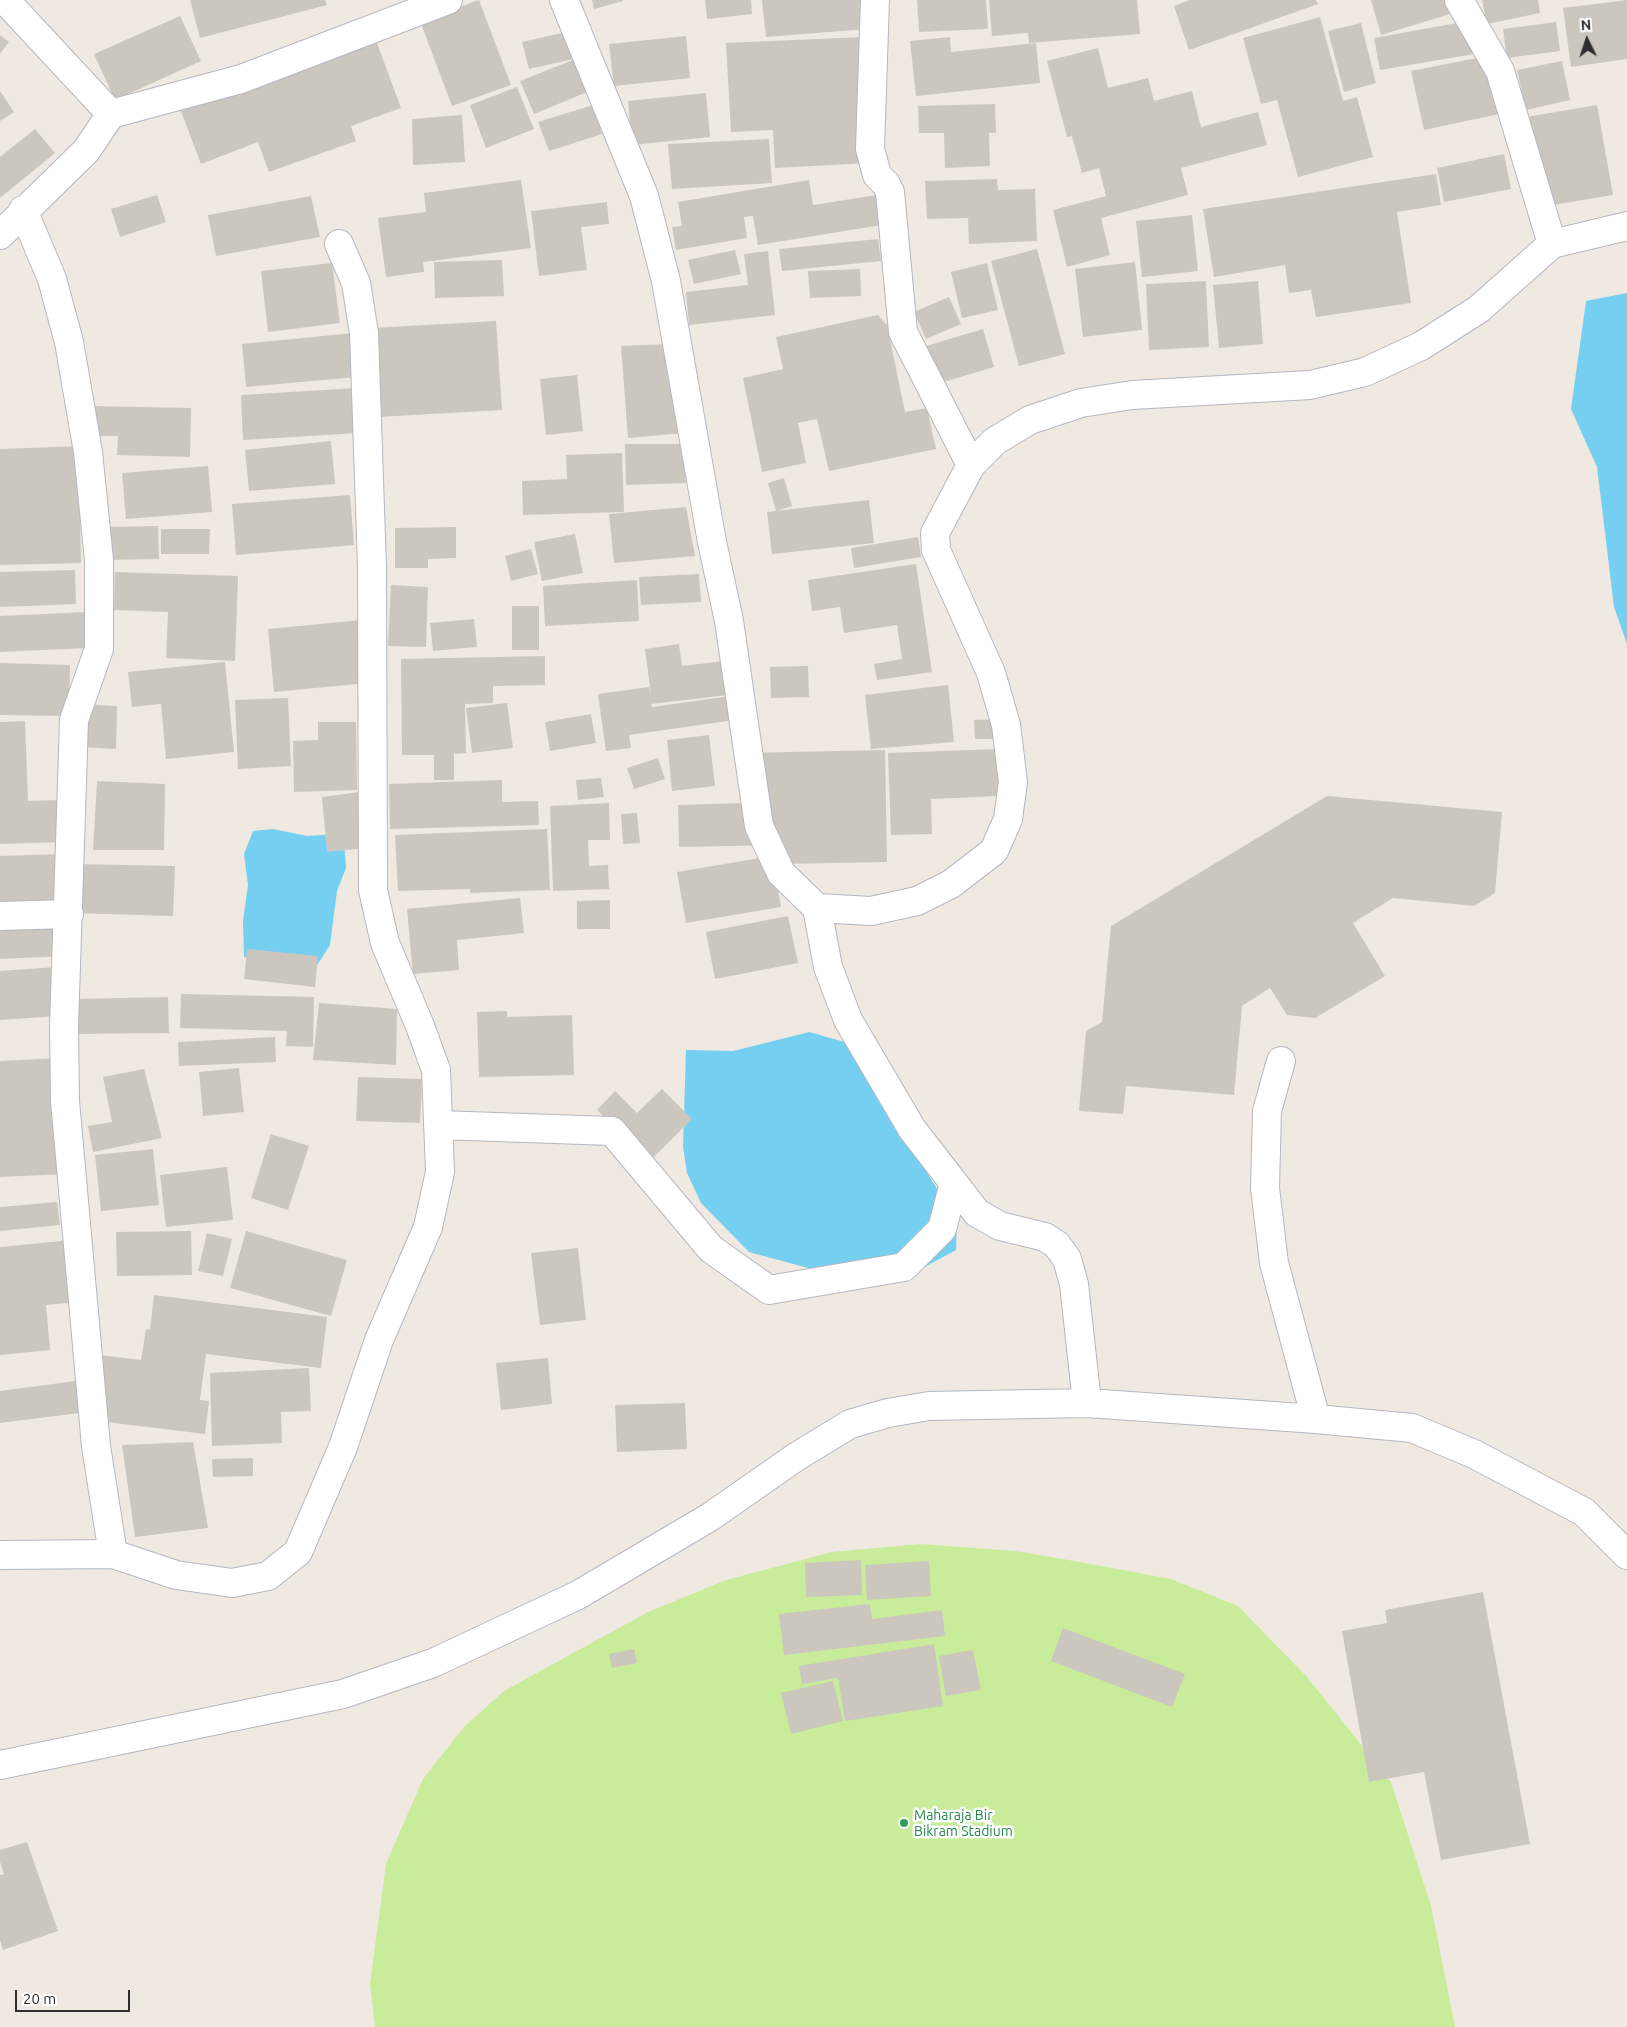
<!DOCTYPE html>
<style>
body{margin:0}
#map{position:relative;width:1627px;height:2027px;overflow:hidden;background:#efe9e1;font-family:Ubuntu,sans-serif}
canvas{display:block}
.north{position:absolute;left:1562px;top:15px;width:50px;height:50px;-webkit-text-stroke:4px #fff;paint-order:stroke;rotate:356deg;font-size:14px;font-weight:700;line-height:20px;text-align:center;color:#2e2e2e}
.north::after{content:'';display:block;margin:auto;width:18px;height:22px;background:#2e2e2e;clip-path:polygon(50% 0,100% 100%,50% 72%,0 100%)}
.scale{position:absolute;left:15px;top:1990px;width:115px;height:22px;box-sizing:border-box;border:2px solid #2e2e2e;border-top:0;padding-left:6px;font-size:15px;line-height:18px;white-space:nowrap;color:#2e2e2e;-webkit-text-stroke:4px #fff;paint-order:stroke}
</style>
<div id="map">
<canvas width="1627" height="2027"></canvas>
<div class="north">N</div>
<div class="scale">20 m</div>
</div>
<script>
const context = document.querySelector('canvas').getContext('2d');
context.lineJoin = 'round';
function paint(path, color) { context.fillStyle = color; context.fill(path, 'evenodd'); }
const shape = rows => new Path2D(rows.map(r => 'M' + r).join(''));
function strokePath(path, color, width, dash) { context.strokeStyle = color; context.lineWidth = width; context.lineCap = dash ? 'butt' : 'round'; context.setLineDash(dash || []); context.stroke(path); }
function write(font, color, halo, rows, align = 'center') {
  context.font = font + ' Ubuntu,sans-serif'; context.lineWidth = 5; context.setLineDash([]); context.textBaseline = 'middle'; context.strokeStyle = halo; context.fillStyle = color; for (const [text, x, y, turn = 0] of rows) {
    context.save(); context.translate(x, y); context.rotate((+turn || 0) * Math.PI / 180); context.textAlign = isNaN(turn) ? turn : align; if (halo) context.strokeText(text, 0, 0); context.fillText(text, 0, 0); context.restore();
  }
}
paint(shape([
 [921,1544,1015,1551,1080,1562,1171,1579,1238,1606,1307,1677,1391,1782,1431,1906,1455,2027,375,2027,370,1984,386,1864,423,1779,464,1727,504,1691,648,1612,726,1580,832,1552]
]), '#c9ec9a');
paint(shape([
 [1627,293,1627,644,1614,607,1597,467,1571,409,1586,301],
 [273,829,307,836,338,834,344,842,346,868,337,891,330,945,318,964,276,964,244,957,243,921,248,885,244,854,253,831],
 [809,1032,848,1043,891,1106,920,1162,957,1220,956,1250,917,1271,838,1276,749,1252,701,1203,687,1173,683,1147,686,1050,733,1051]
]), '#75cff0');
paint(shape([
 [190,0,325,0,327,5,200,38],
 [479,0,511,85,452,106,420,21],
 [592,0,623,0,623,1,594,9],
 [705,0,751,0,752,14,707,19],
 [762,0,864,0,867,29,766,37],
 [917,0,986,0,988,29,919,32],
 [989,0,1137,0,1140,34,1029,43,1028,33,992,36],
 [1190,0,1316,0,1318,4,1189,50,1174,6],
 [1371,0,1446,0,1450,14,1381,35],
 [1482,0,1538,0,1540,13,1487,24],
 [1627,0,1627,59,1571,67,1563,8],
 [180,16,201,61,115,100,94,54],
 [1320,17,1343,101,1357,97,1373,157,1298,177,1277,100,1261,104,1243,38],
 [1468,21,1474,54,1380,70,1374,38],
 [1556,22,1560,51,1507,58,1503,29],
 [1361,23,1376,83,1344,92,1328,31],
 [566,32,573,59,529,69,522,42],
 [0,35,9,42,0,54],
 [374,35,401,108,351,126,356,141,269,172,258,142,201,164,179,106],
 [686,36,690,78,614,86,609,44],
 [863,37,869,163,775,168,773,130,731,132,726,43],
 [950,37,951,52,1036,43,1040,83,916,96,910,41],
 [1098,48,1108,88,1148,78,1154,101,1192,91,1201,127,1258,112,1267,145,1181,168,1188,195,1101,218,1110,255,1067,267,1053,210,1106,196,1099,168,1082,173,1072,136,1067,137,1047,61],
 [1492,55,1504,113,1424,130,1411,71],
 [578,58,592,90,534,114,520,81],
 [1562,61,1570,100,1526,110,1517,70],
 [517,87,534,129,486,148,470,105],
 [0,91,14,112,0,121],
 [706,93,710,137,632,145,628,101],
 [995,104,996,133,989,133,990,166,945,168,944,133,919,133,918,106],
 [593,105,602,134,549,151,538,122],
 [1597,105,1613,195,1535,208,1526,117],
 [462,115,465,162,413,165,412,119],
 [35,129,55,153,0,198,0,157],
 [769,139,772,183,672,189,668,144],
 [1504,154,1511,189,1444,202,1437,168],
 [1436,174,1441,205,1397,212,1411,303,1316,317,1311,290,1289,293,1285,265,1214,277,1203,209],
 [997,179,998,190,1035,189,1037,241,969,244,968,218,927,219,925,181],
 [521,180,531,248,423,262,424,272,386,277,378,218,426,212,424,193],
 [809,180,813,205,883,194,888,224,758,245,753,216,744,217,747,238,676,250,672,227,682,226,678,202],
 [157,195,166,222,120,237,111,209],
 [311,196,320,237,216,256,208,215],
 [607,202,609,224,581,227,587,270,539,276,531,211],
 [1192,215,1198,271,1142,277,1136,221],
 [878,239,881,261,782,271,779,249],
 [1037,249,1065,354,1019,366,991,261],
 [735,250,741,274,694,284,688,260],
 [768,251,775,315,689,325,686,292,748,285,744,254],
 [502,260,504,296,435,298,434,262],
 [1135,262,1142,330,1083,337,1075,269],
 [332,263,340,323,268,332,261,271],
 [987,263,998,310,962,318,951,272],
 [860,269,861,296,810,298,808,271],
 [1206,281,1209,347,1149,350,1146,284],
 [1258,281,1263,344,1219,348,1213,285],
 [949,297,961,324,926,339,914,312],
 [878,315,887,325,905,412,927,408,936,449,829,471,817,419,798,423,806,463,762,472,743,378,783,369,776,337],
 [496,321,502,410,378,417,373,328],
 [983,329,994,367,933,385,923,347],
 [353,333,357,377,246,387,242,344],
 [669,344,684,433,628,438,621,346],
 [577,375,583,431,546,435,540,379],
 [356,388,359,433,243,440,241,395],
 [90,406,191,408,190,457,117,455,118,436,90,436],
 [331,441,335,484,249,491,245,450],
 [625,444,681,444,686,483,626,485],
 [84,446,86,515,80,515,81,563,0,565,0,449],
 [622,453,624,512,523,515,522,481,567,479,566,455],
 [208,466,212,512,126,519,122,473],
 [784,478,792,506,776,511,768,483],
 [350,495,354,545,236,555,232,504],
 [869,500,874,543,772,554,767,512],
 [686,507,695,556,614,563,609,514],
 [158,526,159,559,105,560,105,527],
 [456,527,456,558,428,559,428,568,395,568,395,528],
 [161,529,210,529,209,554,161,554],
 [575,534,583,573,542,581,534,542],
 [918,537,921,557,854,568,851,548],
 [531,549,538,574,511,581,505,556],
 [916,564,932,672,877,680,874,664,902,659,897,625,844,633,840,607,812,611,808,580],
 [75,570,76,604,0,607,0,572],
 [115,572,238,576,235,661,166,658,168,612,114,610],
 [699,574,701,602,641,605,639,577],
 [637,580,639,621,545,626,543,586],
 [391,585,428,587,426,647,388,646],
 [512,606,539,606,539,650,512,650],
 [87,612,89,648,0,652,0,616],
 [474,619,477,647,433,651,430,623],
 [362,620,367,683,274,692,268,629],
 [679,644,682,666,733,660,737,694,651,704,652,707,738,695,742,719,629,735,631,748,606,751,598,694,649,687,651,695,645,649],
 [545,656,545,685,493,686,493,703,465,704,466,753,454,754,454,780,434,780,434,755,402,755,401,659],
 [225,662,234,752,166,759,161,704,132,707,128,672],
 [0,663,70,665,69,716,0,715],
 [808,666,809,697,771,698,770,667],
 [948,685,954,742,871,749,865,695],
 [288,698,291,766,238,769,235,700],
 [507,703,513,748,472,753,466,708],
 [82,704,117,706,116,749,80,747],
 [591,714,596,743,550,751,545,722],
 [1000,719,1001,739,975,739,974,720],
 [25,721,28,801,60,800,62,842,0,844,0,722],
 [318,722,356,722,357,790,294,792,293,741,318,740],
 [709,735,715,786,672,791,667,740],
 [998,749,1000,796,931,799,932,834,891,835,888,753],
 [885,750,887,862,782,864,781,845,679,847,678,805,743,803,742,753],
 [658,758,665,779,634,789,627,768],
 [601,778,604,797,578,800,576,780],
 [502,780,502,802,538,801,539,825,390,829,389,784],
 [97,781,165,784,164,850,93,850],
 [360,792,366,848,327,852,322,797],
 [1327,796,1502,812,1495,893,1474,906,1393,898,1353,923,1385,976,1315,1018,1287,1015,1270,988,1242,1006,1234,1095,1126,1086,1123,1114,1079,1111,1086,1031,1102,1022,1111,926],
 [609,803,610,840,588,840,589,866,608,865,609,889,553,891,550,806],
 [637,813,640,843,623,844,621,814],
 [547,829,550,890,470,893,470,889,398,891,395,835],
 [63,854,65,907,0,909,0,856],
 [772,856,781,907,686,923,677,872],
 [74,864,175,866,173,916,72,913],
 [520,898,524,933,457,940,459,970,413,974,407,909],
 [610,900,610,929,577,929,577,901],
 [788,916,798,963,715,979,706,932],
 [65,917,66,956,0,959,0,919],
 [247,949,318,956,315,987,244,979],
 [56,967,59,1016,0,1020,0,971],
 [181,994,314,997,313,1047,286,1046,287,1031,180,1028],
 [168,997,169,1033,73,1034,73,999],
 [319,1003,397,1009,396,1065,313,1060],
 [507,1011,507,1017,572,1015,574,1075,479,1077,477,1012],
 [275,1037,276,1062,179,1066,178,1042],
 [60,1058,66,1174,0,1177,0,1061],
 [239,1068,244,1112,203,1116,199,1072],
 [144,1069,162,1138,93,1152,88,1126,112,1122,103,1077],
 [358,1077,422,1079,420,1123,356,1121],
 [662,1089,692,1119,650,1161,597,1110,615,1091,637,1113],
 [271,1134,309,1146,288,1210,251,1198],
 [153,1149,159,1205,101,1211,95,1155],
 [227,1167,233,1220,166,1227,160,1175],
 [57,1202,60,1225,0,1231,0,1207],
 [191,1231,192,1275,117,1276,116,1232],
 [246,1231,347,1260,331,1316,230,1288],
 [207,1233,232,1239,223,1276,198,1271],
 [72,1240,78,1302,46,1305,50,1350,0,1355,0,1247],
 [578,1248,586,1320,540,1325,531,1253],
 [154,1295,327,1317,321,1368,206,1354,200,1400,209,1401,205,1434,90,1420,99,1355,141,1360,146,1329,150,1330],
 [548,1358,552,1404,501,1410,496,1363],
 [309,1368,311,1411,281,1412,282,1443,212,1446,210,1373],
 [83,1380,87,1412,0,1423,0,1391],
 [685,1403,687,1449,617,1452,615,1405],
 [193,1442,208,1528,135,1537,122,1445],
 [253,1458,253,1476,213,1477,212,1459],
 [861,1560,862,1595,806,1597,805,1563],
 [929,1561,931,1596,867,1600,865,1565],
 [1483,1592,1530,1844,1441,1860,1424,1772,1369,1782,1342,1631,1387,1623,1385,1610],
 [870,1604,872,1619,942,1610,945,1636,784,1655,779,1614],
 [1063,1628,1185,1674,1172,1707,1051,1661],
 [934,1644,943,1706,845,1721,838,1678,802,1684,799,1666],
 [634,1649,637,1663,612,1668,609,1654],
 [973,1650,981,1690,946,1696,939,1656],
 [833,1681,843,1721,791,1734,781,1693],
 [27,1842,58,1931,3,1950,0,1940,0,1875,4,1874,0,1862,0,1850]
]), '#cbc7bf');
const minor = shape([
 [5,0,111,114],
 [564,0,644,196,666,281,712,542,729,621,759,826,781,873,817,908,871,911,917,901,951,884,994,851,1008,819,1013,782,1006,725,991,673,936,550,935,533,971,465,995,441,1030,420,1081,403,1132,395,1310,385,1365,372,1421,346,1479,309,1552,244,1627,226],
 [875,0,870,149,877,175,886,184,890,192,903,332,971,465],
 [1459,0,1500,71,1552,244],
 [23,210,52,279,69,342,88,452,99,560,99,649,74,720,64,1027,65,1101,96,1446,113,1554,176,1575,232,1583,268,1576,298,1552,343,1447,379,1340,428,1227,440,1172,436,1070,420,1026,385,943,373,890,372,567,364,333,356,283,339,244],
 [0,235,86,151,111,114,241,79,448,0],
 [817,908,828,967,848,1020,912,1129,977,1213,1000,1226,1045,1237,1057,1245,1067,1259,1074,1284,1087,1403],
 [0,916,69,914],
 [1281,1061,1267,1111,1265,1188,1274,1263,1316,1419],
 [438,1125,612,1131,711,1249,769,1290,904,1267,942,1229,954,1183],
 [0,1555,113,1554],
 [0,1765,343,1694,433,1663,578,1595,710,1517,796,1457,850,1424,888,1413,929,1406,1087,1403,1316,1419,1412,1428,1474,1454,1584,1512,1627,1555]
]);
strokePath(minor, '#b4b7c1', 30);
strokePath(minor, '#fff', 28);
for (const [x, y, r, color] of [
 [904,1823,5,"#2e9e5b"]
]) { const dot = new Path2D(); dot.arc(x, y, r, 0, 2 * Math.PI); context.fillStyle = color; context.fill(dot); strokePath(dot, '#fff', 2); }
write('14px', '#27864d', '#fff', [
 ["Maharaja Bir",914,1815],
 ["Bikram Stadium",914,1831]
], 'left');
</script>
